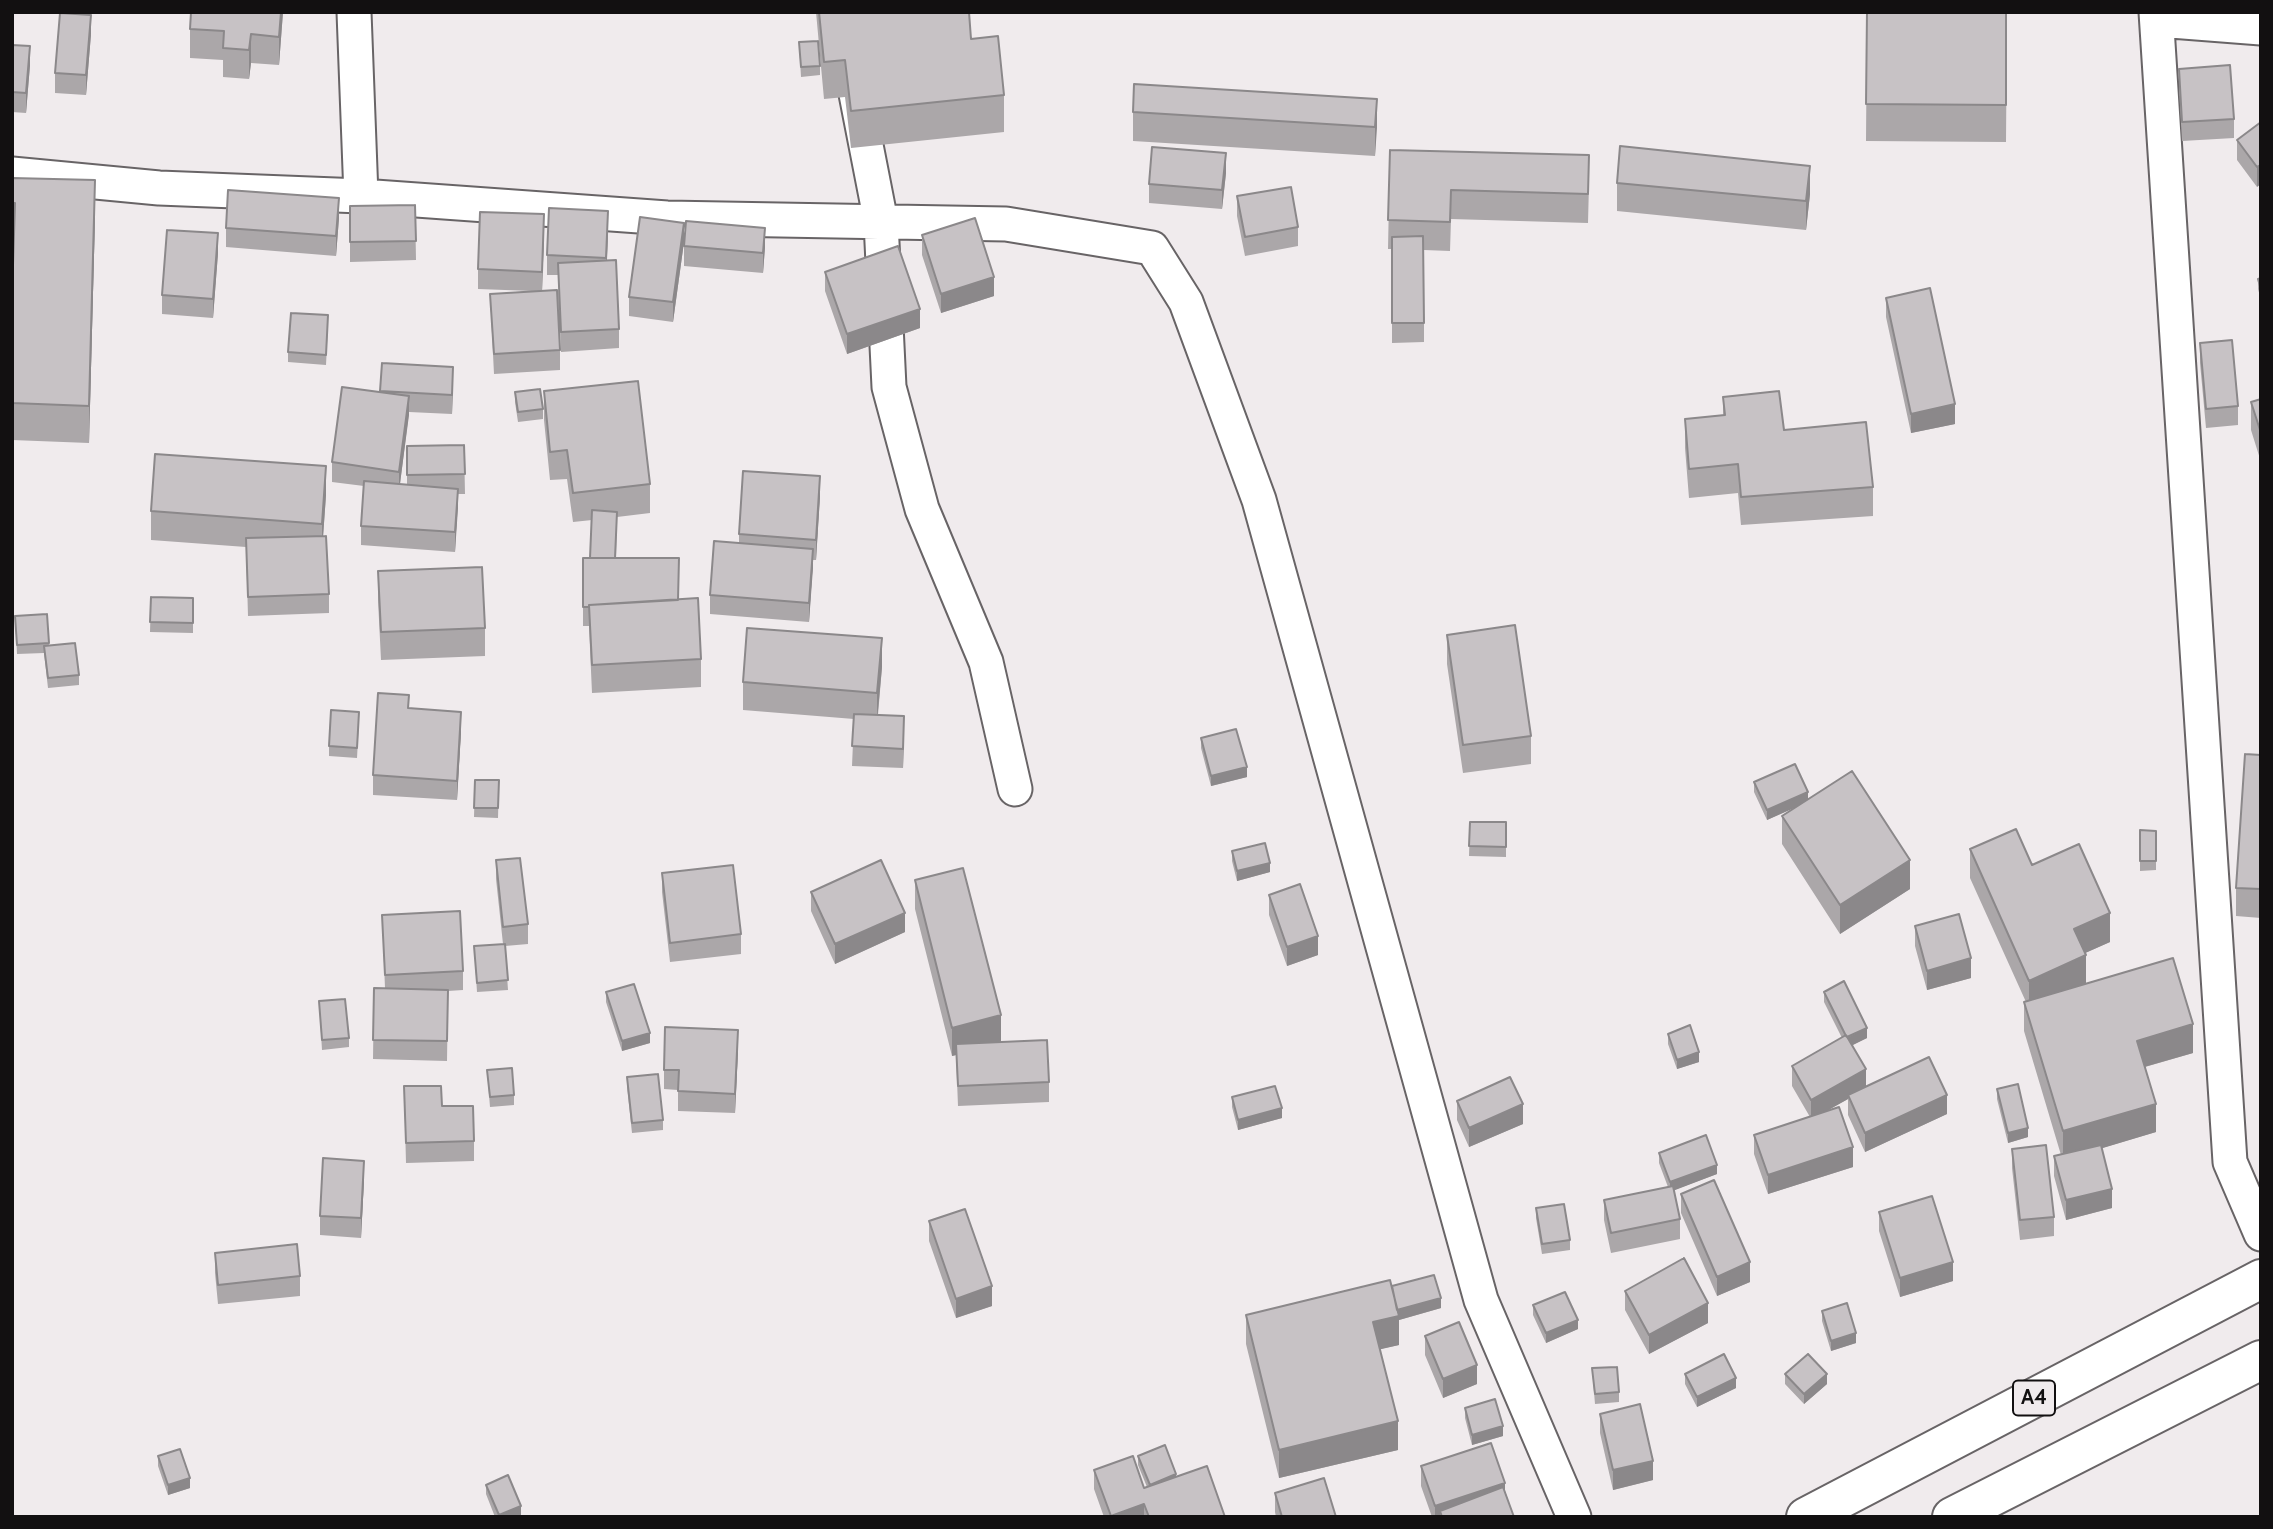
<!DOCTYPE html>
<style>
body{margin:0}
#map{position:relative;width:2273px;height:1529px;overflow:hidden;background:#f0ebed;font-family:Cabin,sans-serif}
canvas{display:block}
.frame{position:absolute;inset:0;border:14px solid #121011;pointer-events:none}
</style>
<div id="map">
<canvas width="2273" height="1529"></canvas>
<div class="frame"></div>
</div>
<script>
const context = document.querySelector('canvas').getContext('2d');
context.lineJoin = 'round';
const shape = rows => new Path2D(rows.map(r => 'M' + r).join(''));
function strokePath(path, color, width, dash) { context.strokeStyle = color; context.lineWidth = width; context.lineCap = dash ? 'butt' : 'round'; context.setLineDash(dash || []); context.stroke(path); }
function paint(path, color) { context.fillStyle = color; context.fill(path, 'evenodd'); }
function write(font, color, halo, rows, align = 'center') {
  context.font = font + ' Cabin,sans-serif'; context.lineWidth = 5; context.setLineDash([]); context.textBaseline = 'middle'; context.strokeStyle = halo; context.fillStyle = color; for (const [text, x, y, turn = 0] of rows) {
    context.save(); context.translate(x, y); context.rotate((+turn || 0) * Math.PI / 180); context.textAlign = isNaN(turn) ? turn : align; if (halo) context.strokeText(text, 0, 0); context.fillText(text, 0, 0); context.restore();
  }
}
const street = shape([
 [354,12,361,196],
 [840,12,881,222,889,387,922,509,986,662,1015,789],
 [2156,12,2230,1162,2261,1234],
 [2158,20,2261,28],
 [12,174,159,188,361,196,667,218,1006,224,1152,248,1186,302,1259,500,1481,1300,1574,1517]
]);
const highway = shape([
 [1806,1517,2261,1279],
 [1952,1517,2261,1360]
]);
strokePath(street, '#686466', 37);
strokePath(highway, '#686466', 42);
strokePath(street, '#fff', 33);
strokePath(highway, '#fff', 38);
paint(shape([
 [283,12,279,65,251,63,249,79,223,77,223,60,190,58,190,29],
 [816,12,969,12,971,39,1004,95,1004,132,851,148,845,97,824,99],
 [1867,12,2007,12,2006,142,1866,141],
 [91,34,86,95,55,93,55,73],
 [799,42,820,66,820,75,801,77],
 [12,45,30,65,26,113,12,112],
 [2179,69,2234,119,2234,138,2182,141,2179,88],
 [1377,99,1375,156,1133,141,1133,112],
 [2261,122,2257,187,2237,160,2237,140],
 [1390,150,1589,184,1588,223,1451,219,1450,251,1424,250,1424,342,1392,343,1392,249,1388,249],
 [1226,173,1222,209,1149,203,1149,184],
 [12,178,95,217,89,443,12,440,12,296,14,240,12,240],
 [1617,183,1810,194,1806,230,1617,211],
 [1237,196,1298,227,1298,246,1245,256,1237,216],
 [415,205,416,260,350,262,350,206],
 [339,218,336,256,226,247,226,228],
 [608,231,607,261,619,329,619,348,561,352,558,275,547,275,547,255],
 [544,234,542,291,560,350,560,370,494,374,490,294,532,291,478,289,478,269],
 [922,235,994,296,941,313,922,255],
 [684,242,673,322,629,316,629,297],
 [684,246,765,247,763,273,684,266],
 [218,253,213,318,162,314,162,295],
 [825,272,920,328,847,354,825,291],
 [2261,278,2261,300,2258,289,2258,279],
 [1886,298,1955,424,1911,433,1886,317],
 [328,325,326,365,288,362,288,352],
 [2200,343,2238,406,2238,425,2206,428,2200,363],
 [382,363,453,386,452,414,409,412,400,484,407,485,407,446,464,445,465,494,458,494,455,552,361,545,361,526,364,486,332,482,332,462,380,392],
 [544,391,650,484,650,513,617,517,616,558,679,600,701,659,701,687,592,693,589,626,583,626,583,558,590,558,592,520,573,522,567,479,550,480,544,420],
 [515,392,543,409,543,419,518,422,515,402],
 [1723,397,1873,487,1873,516,1741,525,1738,493,1689,498,1685,448,1685,419,1723,415],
 [2261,399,2261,462,2251,430,2251,402],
 [326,495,323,536,329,594,329,613,248,616,246,547,151,540,151,511],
 [820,496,816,560,813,560,809,622,710,614,710,595,739,543,739,534],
 [378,571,485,628,485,656,381,660,378,600],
 [151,597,193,598,193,633,150,632],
 [47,614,49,646,79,675,79,685,48,688,44,653,17,654,15,616],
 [1447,635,1531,736,1531,764,1463,773,1447,664],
 [882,667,878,715,904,736,903,768,852,766,854,719,743,710,743,682],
 [409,708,461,732,457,800,373,795,373,775],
 [359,721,357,758,329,756,329,746],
 [1201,738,1247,777,1211,786,1201,748],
 [2261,755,2261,918,2236,916,2236,888],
 [475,780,499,780,498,818,474,817],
 [1754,782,1808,799,1910,889,1840,934,1782,844,1782,816,1795,807,1767,820,1754,792],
 [1470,822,1506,822,1506,857,1469,856],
 [2140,830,2156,831,2156,870,2140,871],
 [1970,849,2032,865,2110,942,2085,953,2086,984,2193,1053,2145,1067,2156,1132,2102,1148,2112,1208,2066,1220,2054,1176,2054,1156,2061,1155,2024,1031,2024,1002,2026,1002,1970,878],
 [1232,851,1270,872,1237,881,1232,861],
 [496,860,528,924,528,944,505,946,508,990,477,992,474,946,503,944,496,879],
 [662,873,741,934,741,954,670,962,662,892],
 [915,880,1001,1042,1049,1082,1049,1102,958,1106,956,1055,952,1056,915,909],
 [811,892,905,932,835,964,811,911],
 [1269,895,1318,955,1287,966,1269,915],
 [382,915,463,971,463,990,448,991,447,1061,373,1059,374,988,385,988],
 [1915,926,1971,978,1927,990,1915,946],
 [606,992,650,1043,622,1051,606,1002],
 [1824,992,1867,1038,1852,1045,1866,1087,1947,1114,1865,1152,1848,1115,1848,1099,1824,1112,1853,1167,1768,1194,1754,1154,1754,1135,1810,1117,1792,1086,1792,1066,1842,1038,1824,1002],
 [319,1001,349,1038,349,1047,322,1050],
 [1668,1034,1699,1062,1677,1069,1668,1044],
 [738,1050,735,1113,678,1111,678,1090,664,1089,664,1070],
 [487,1070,514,1095,514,1105,490,1107],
 [627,1077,663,1120,663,1130,632,1133,627,1087],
 [404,1086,442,1106,474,1141,474,1161,406,1163],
 [1997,1089,2028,1137,2008,1143,1997,1099],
 [1232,1097,1282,1118,1238,1130,1232,1107],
 [1457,1101,1523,1124,1469,1147,1457,1120],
 [2012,1149,2054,1217,2054,1236,2020,1240,2012,1168],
 [1659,1153,1717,1174,1674,1190,1680,1219,1680,1239,1611,1253,1604,1220,1604,1200,1668,1187,1659,1163],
 [364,1180,361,1238,320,1235,320,1216],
 [1681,1194,1750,1282,1717,1296,1681,1213],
 [1536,1208,1570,1240,1570,1250,1542,1254,1536,1218],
 [1879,1212,1953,1281,1900,1297,1879,1231],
 [929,1221,992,1306,956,1318,929,1241],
 [215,1253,300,1276,300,1296,218,1304,215,1273],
 [1392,1286,1441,1308,1399,1320,1399,1345,1380,1349,1398,1450,1279,1478,1246,1344,1246,1315],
 [1625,1291,1708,1323,1649,1354,1625,1310],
 [1533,1305,1578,1329,1546,1343,1533,1315],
 [1822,1311,1856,1343,1831,1351,1822,1321],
 [1425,1336,1477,1384,1443,1398,1425,1355],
 [1592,1368,1619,1392,1619,1402,1595,1404],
 [1685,1374,1736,1388,1697,1407,1685,1384],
 [1785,1374,1827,1384,1804,1404,1785,1384],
 [1465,1408,1503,1436,1472,1445,1465,1418],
 [1600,1414,1653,1480,1613,1490,1600,1433],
 [158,1456,190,1488,168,1495,158,1466],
 [1138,1456,1176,1477,1225,1517,1104,1517,1094,1489,1094,1470,1144,1488,1147,1487,1138,1465],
 [1421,1466,1505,1491,1514,1517,1432,1517,1421,1486],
 [486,1485,521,1516,519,1517,495,1517,486,1494],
 [1275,1493,1336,1517,1276,1517,1275,1512]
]), '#aba7a9');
paint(shape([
 [281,12,283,12,279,65,279,37],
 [91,15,91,34,86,95,86,75],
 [251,34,251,63,249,79,249,50],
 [30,46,30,65,26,113,26,93],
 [1377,99,1377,128,1375,156,1375,127],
 [1226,153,1226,173,1222,209,1222,190],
 [2261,165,2261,184,2257,187,2257,167],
 [1810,166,1810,194,1806,230,1806,201],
 [95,180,95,217,89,443,89,406],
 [339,198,339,218,336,256,336,236],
 [608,211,608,231,606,278,606,258],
 [544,214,544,234,542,292,542,272],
 [684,223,684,242,673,322,673,302],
 [765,228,765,247,763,273,763,253],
 [218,233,218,253,213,318,213,299],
 [994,277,994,296,941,313,941,294],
 [920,309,920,328,847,354,847,334],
 [453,367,453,386,452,414,452,395],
 [409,396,409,415,399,491,399,472],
 [1955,404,1955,424,1911,433,1911,414],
 [326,466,326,495,322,552,322,524],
 [820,476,820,496,816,560,816,540],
 [458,489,458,508,455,552,455,532],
 [813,549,813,568,809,622,809,603],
 [882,638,882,667,877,721,877,693],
 [461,712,461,732,457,800,457,781],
 [904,716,904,736,903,768,903,749],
 [1247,767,1247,777,1211,786,1211,776],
 [1808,792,1808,802,1767,820,1767,810],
 [1910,860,1910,889,1840,934,1840,905],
 [1270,863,1270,872,1237,881,1237,871],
 [905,913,905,932,835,964,835,944],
 [2110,913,2110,942,2074,958,2074,929],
 [1318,936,1318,955,1287,966,1287,947],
 [2086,955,2086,984,2029,1010,2029,981],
 [1971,958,1971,978,1927,990,1927,971],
 [1001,1015,1001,1044,952,1056,952,1028],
 [2193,1024,2193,1053,2137,1069,2137,1041],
 [1867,1028,1867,1038,1847,1048,1847,1038],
 [738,1030,738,1050,735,1113,735,1094],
 [650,1033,650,1043,622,1051,622,1041],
 [1699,1052,1699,1062,1677,1069,1677,1060],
 [1866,1069,1866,1089,1848,1095,1848,1099,1811,1120,1811,1100],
 [1947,1095,1947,1114,1865,1152,1865,1133],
 [1523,1104,1523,1124,1469,1147,1469,1128],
 [2156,1104,2156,1132,2063,1160,2063,1131],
 [1282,1108,1282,1118,1238,1130,1238,1120],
 [2028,1128,2028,1137,2008,1143,2008,1133],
 [1853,1147,1853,1167,1768,1194,1768,1175],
 [364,1161,364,1180,361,1238,361,1218],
 [1717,1165,1717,1174,1670,1192,1670,1182],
 [2112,1189,2112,1208,2066,1220,2066,1200],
 [1750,1262,1750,1282,1717,1296,1717,1277],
 [1953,1262,1953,1281,1900,1297,1900,1278],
 [992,1286,992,1306,956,1318,956,1299],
 [1441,1298,1441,1308,1399,1320,1399,1345,1373,1351,1373,1322,1395,1311],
 [1708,1303,1708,1323,1649,1354,1649,1335],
 [1578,1320,1578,1329,1546,1343,1546,1333],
 [1856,1333,1856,1343,1831,1351,1831,1341],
 [1477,1365,1477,1384,1443,1398,1443,1379],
 [1827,1374,1827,1384,1804,1404,1804,1394],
 [1736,1378,1736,1388,1697,1407,1697,1397],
 [1398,1421,1398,1450,1279,1478,1279,1450],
 [1503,1426,1503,1436,1472,1445,1472,1435],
 [1653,1461,1653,1480,1613,1490,1613,1470],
 [1176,1474,1176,1484,1150,1495,1150,1485],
 [190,1478,190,1488,168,1495,168,1485],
 [1505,1483,1505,1502,1440,1511,1440,1517,1435,1517,1435,1506],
 [1144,1504,1144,1517,1111,1517,1111,1516],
 [521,1506,521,1516,519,1517,499,1517,499,1515]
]), '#8b888a');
const building = shape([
 [191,12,281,12,279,37,251,34,249,50,223,48,224,31,190,29,191,12],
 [819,12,969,12,971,39,998,36,1004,95,851,111,845,60,824,62,819,12],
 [1867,12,2006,12,2006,105,1866,104,1867,12],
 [60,13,91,15,86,75,55,73,60,13],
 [818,41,820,66,801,67,799,42,818,41],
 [12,45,30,46,26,93,12,92,12,45],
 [2230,65,2234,119,2182,122,2179,69,2230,65],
 [1134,84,1377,99,1375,127,1133,112,1134,84],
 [2261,122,2261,165,2257,167,2237,140,2261,122],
 [1620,146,1810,166,1806,201,1617,183,1620,146],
 [1152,147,1226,153,1222,190,1149,184,1152,147],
 [1390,150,1589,155,1588,194,1451,190,1450,222,1388,220,1390,150],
 [12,178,95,180,89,406,12,403,12,296,15,203,12,203,12,178],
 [1291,187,1298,227,1245,237,1237,196,1291,187],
 [228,190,339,198,336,236,226,228,228,190],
 [415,205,416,241,350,242,350,206,415,205],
 [549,208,608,211,606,258,547,255,549,208],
 [480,212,544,214,542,272,478,269,480,212],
 [640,217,684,223,673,302,629,297,640,217],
 [975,218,994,277,941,294,922,235,975,218],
 [686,221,765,228,763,253,684,246,686,221],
 [167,230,218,233,213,299,162,295,167,230],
 [1423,236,1424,323,1392,323,1392,237,1423,236],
 [898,246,920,309,847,334,825,272,898,246],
 [616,260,619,329,561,332,558,263,616,260],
 [2261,278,2261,290,2258,279,2261,278],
 [1930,288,1955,404,1911,414,1886,298,1930,288],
 [557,290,560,350,494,354,490,294,557,290],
 [291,313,328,315,326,355,288,352,291,313],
 [2232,340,2238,406,2206,409,2200,343,2232,340],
 [382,363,453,367,452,395,380,391,382,363],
 [638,381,650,484,573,493,567,450,550,452,544,391,638,381],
 [342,387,409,396,399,472,332,462,342,387],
 [540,389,543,409,518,412,515,392,540,389],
 [1779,391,1784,430,1866,422,1873,487,1741,497,1738,464,1689,469,1685,419,1725,415,1723,397,1779,391],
 [2261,399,2261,433,2251,402,2261,399],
 [464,445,465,474,407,475,407,446,464,445],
 [155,454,326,466,322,524,151,511,155,454],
 [743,471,820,476,816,540,739,534,743,471],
 [364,481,458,489,455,532,361,526,364,481],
 [592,510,617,512,615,558,590,558,592,510],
 [326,536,329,594,248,597,246,538,326,536],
 [714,541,813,549,809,603,710,595,714,541],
 [583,558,679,558,678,600,589,605,589,607,583,607,583,558],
 [482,567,485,628,381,632,378,571,482,567],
 [151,597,193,598,193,623,150,622,151,597],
 [698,598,701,659,592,665,589,605,698,598],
 [47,614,49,643,17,645,15,616,47,614],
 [1515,625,1531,736,1463,745,1447,635,1515,625],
 [747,628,882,638,877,693,743,682,747,628],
 [75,643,79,675,48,678,44,646,75,643],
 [378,693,409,695,408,708,461,712,457,781,373,775,378,693],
 [331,710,359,712,357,748,329,746,331,710],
 [854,714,904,716,903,749,852,746,854,714],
 [1236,729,1247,767,1211,776,1201,738,1236,729],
 [2245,754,2261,755,2261,889,2236,888,2245,754],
 [1795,764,1808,792,1767,810,1754,782,1795,764],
 [1852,771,1910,860,1840,905,1782,816,1852,771],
 [475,780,499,780,498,808,474,808,475,780],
 [1470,822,1506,822,1506,847,1469,846,1470,822],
 [2016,829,2032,865,2079,844,2110,913,2074,929,2086,955,2029,981,1970,849,2016,829],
 [2140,830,2156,831,2156,861,2140,861,2140,830],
 [1265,843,1270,863,1237,871,1232,851,1265,843],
 [520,858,528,924,503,927,496,860,520,858],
 [881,860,905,913,835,944,811,892,881,860],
 [733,865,741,934,670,943,662,873,733,865],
 [963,868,1001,1015,952,1028,915,880,963,868],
 [1300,884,1318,936,1287,947,1269,895,1300,884],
 [460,911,463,971,385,975,382,915,460,911],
 [1959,914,1971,958,1927,971,1915,926,1959,914],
 [505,944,508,980,477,983,474,946,505,944],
 [2173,958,2193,1024,2137,1041,2156,1104,2063,1131,2024,1002,2173,958],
 [1844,981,1867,1028,1847,1037,1846,1036,1824,992,1844,981],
 [634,984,650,1033,622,1041,606,992,634,984],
 [374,988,448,990,447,1041,373,1040,374,988],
 [345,999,349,1038,322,1040,319,1001,345,999],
 [1690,1025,1699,1052,1677,1060,1668,1034,1690,1025],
 [665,1027,738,1030,735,1094,678,1091,679,1070,664,1070,665,1027],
 [1846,1035,1866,1069,1811,1100,1792,1066,1846,1035],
 [1047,1040,1049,1082,958,1086,956,1044,1047,1040],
 [1929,1057,1947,1095,1865,1133,1848,1095,1929,1057],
 [512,1068,514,1095,490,1097,487,1070,512,1068],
 [658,1074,663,1120,632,1123,627,1077,658,1074],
 [1510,1077,1523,1104,1469,1128,1457,1101,1510,1077],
 [2018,1084,2028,1128,2008,1133,1997,1089,2018,1084],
 [404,1086,441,1086,442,1106,473,1106,474,1141,406,1143,404,1086],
 [1275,1086,1282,1108,1238,1120,1232,1097,1275,1086],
 [1839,1107,1853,1147,1768,1175,1754,1135,1839,1107],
 [1706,1135,1717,1165,1670,1182,1659,1153,1706,1135],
 [2046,1145,2054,1217,2020,1220,2012,1149,2046,1145],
 [2101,1145,2112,1189,2066,1200,2054,1156,2101,1145],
 [323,1158,364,1161,361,1218,320,1216,323,1158],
 [1714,1180,1750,1262,1717,1277,1681,1194,1714,1180],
 [1673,1186,1680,1219,1611,1233,1604,1200,1673,1186],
 [1932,1196,1953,1262,1900,1278,1879,1212,1932,1196],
 [1564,1204,1570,1240,1542,1244,1536,1208,1564,1204],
 [965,1209,992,1286,956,1299,929,1221,965,1209],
 [297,1244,300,1276,218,1285,215,1253,297,1244],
 [1684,1258,1708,1303,1649,1335,1625,1291,1684,1258],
 [1434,1275,1441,1298,1397,1310,1392,1286,1434,1275],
 [1390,1280,1399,1316,1373,1322,1398,1421,1279,1450,1246,1315,1390,1280],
 [1565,1292,1578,1320,1546,1333,1533,1305,1565,1292],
 [1847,1303,1856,1333,1831,1341,1822,1311,1847,1303],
 [1459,1322,1477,1365,1443,1379,1425,1336,1459,1322],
 [1724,1354,1736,1378,1697,1397,1685,1374,1724,1354],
 [1808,1354,1827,1374,1804,1394,1785,1374,1808,1354],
 [1617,1367,1619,1392,1595,1394,1592,1368,1617,1367],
 [1495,1399,1503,1426,1472,1435,1465,1408,1495,1399],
 [1640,1404,1653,1461,1613,1470,1600,1414,1640,1404],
 [1491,1443,1505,1483,1435,1506,1421,1466,1491,1443],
 [1165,1445,1176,1474,1150,1485,1138,1456,1165,1445],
 [180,1449,190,1478,168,1485,158,1456,180,1449],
 [1133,1456,1144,1488,1207,1466,1225,1517,1149,1517,1144,1504,1111,1516,1094,1470,1133,1456],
 [508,1475,521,1506,499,1515,486,1485,508,1475],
 [1324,1478,1336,1517,1282,1517,1275,1493,1324,1478],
 [1503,1487,1514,1517,1442,1517,1440,1511,1503,1487]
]);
paint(building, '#c7c2c5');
strokePath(building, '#8b888a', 2);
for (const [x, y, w] of [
 [2034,1398,42]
]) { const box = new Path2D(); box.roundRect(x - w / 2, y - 17.5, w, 35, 5); context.fillStyle = '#f0ebed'; context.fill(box); strokePath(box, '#121011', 2); }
write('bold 21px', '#121011', null, [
 ["A4",2034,1398]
]);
</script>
